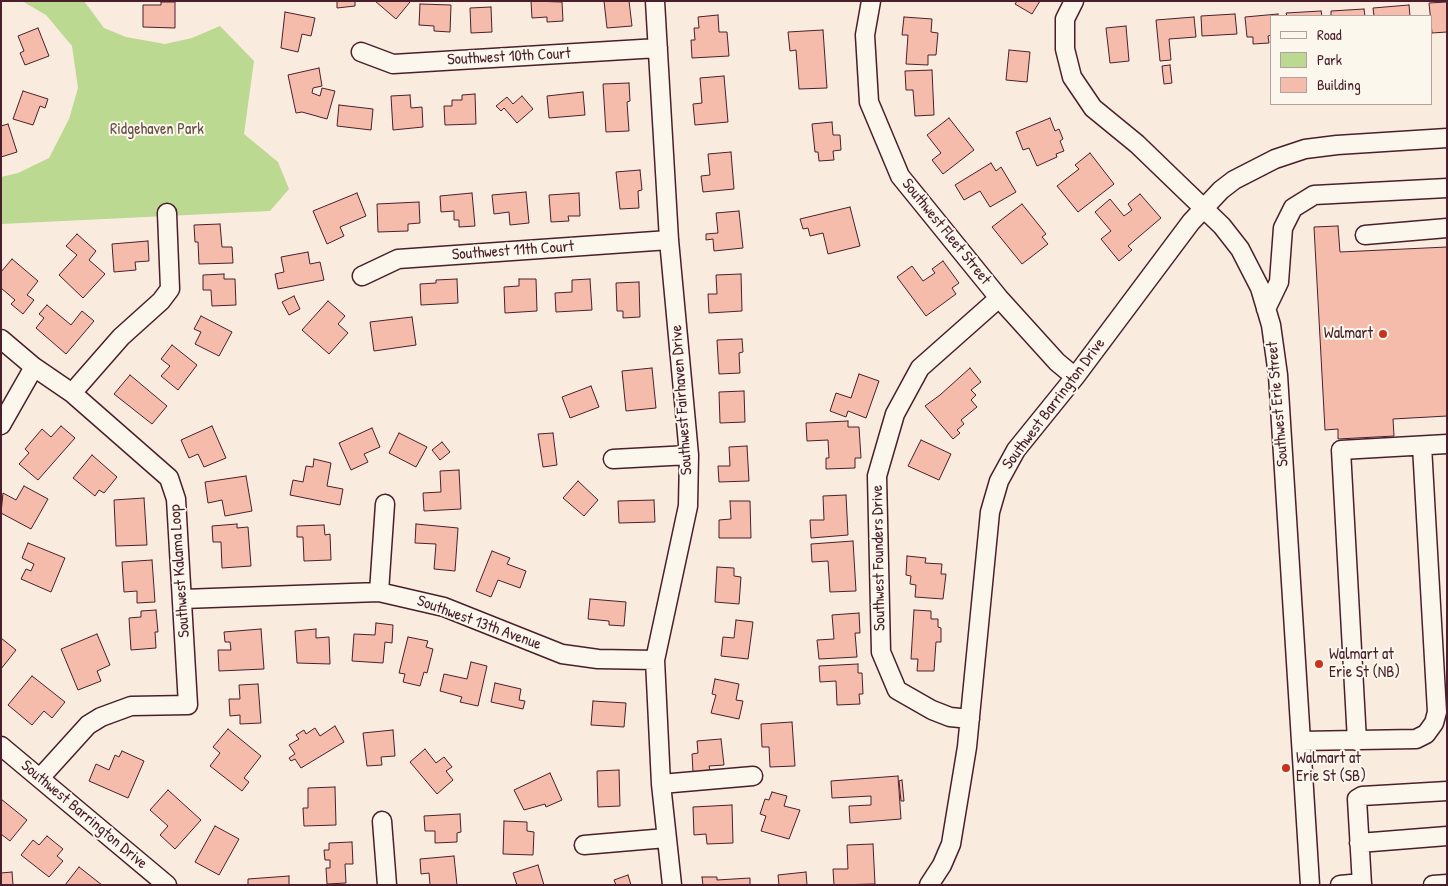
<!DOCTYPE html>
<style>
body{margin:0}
#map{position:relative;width:1448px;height:886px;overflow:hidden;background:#faebdf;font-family:"Patrick Hand",sans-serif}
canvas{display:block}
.frame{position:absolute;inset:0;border:2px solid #4a1f2b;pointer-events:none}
.legend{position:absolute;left:1270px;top:15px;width:162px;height:90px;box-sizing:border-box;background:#fbf7ec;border:1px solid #b4a19f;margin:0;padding:6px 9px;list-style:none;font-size:15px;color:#4a1f2b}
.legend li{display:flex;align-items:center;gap:10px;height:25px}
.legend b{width:25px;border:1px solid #b4a19f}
</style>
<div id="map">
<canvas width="1448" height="886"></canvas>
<div class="frame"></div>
<ul class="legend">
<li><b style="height:6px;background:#fbf7ec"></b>Road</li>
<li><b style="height:14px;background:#bbd991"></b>Park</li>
<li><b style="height:14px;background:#f5bcac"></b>Building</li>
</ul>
</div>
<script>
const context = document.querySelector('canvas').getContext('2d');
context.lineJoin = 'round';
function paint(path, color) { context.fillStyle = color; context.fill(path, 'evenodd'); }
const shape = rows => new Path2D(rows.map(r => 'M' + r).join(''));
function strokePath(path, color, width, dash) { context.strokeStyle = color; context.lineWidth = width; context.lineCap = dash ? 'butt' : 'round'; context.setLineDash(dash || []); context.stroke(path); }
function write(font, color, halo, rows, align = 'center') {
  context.font = font + ' "Patrick Hand",sans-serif'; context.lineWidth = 4; context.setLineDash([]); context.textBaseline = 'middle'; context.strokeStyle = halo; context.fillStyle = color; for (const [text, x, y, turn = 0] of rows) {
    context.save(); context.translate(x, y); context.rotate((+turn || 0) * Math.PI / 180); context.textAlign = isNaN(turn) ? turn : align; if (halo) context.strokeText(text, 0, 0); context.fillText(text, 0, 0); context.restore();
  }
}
paint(shape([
 [22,1,84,1,104,28,126,37,165,44,192,38,220,26,254,61,244,134,278,162,289,189,270,211,1,224,1,177,18,173,49,158,69,119,78,88,72,46,46,15]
]), '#bbd991');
const building = shape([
 [337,1,355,1,355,6,337,8,337,1],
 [375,1,408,1,410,2,396,19,375,1],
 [531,1,562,2,563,21,547,22,547,17,532,18,531,1],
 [604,1,629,1,632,26,607,28,604,1],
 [1017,1,1040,1,1032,14,1015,4,1017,1],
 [161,2,175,2,175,28,143,27,143,5,161,5,161,2],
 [1447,2,1447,32,1432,33,1429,3,1447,2],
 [420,4,451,5,450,32,434,31,434,26,419,25,420,4],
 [1409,5,1410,16,1374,16,1373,8,1409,5],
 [491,7,492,32,471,33,470,8,491,7],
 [1364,9,1365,16,1331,16,1331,11,1364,9],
 [1321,11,1322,16,1287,16,1286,13,1321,11],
 [285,12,315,18,311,36,302,34,298,52,281,48,285,12],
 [1235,14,1237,34,1202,36,1201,16,1235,14],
 [1278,14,1278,16,1272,16,1272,35,1268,36,1269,43,1253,44,1253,37,1247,37,1245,17,1278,14],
 [718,15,719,32,727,32,729,56,692,58,691,40,695,40,694,28,699,28,698,17,718,15],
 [904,17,932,19,931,32,938,33,936,55,928,55,928,65,906,64,908,35,902,35,904,17],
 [1194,17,1196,37,1169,39,1171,60,1160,61,1156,20,1194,17],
 [1126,26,1129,61,1110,63,1106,28,1126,26],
 [38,28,49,56,25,65,20,53,24,51,18,36,38,28],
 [823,30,827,88,799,89,796,50,790,51,788,32,823,30],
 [1009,50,1030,52,1027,82,1006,80,1009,50],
 [1170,65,1172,83,1164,84,1162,66,1170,65],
 [319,68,322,86,313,88,312,93,320,96,322,88,335,91,327,119,302,112,296,113,288,75,319,68],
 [932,70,934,115,915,116,913,90,906,90,905,71,932,70],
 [724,76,728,122,695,125,693,104,702,103,700,78,724,76],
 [629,83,630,101,627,102,629,131,606,132,603,84,629,83],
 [23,91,48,99,45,108,40,106,33,125,13,119,23,91],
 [583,92,585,115,549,118,547,96,583,92],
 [475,94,476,124,445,125,444,106,452,106,452,100,462,100,462,95,475,94],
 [410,95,411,108,422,107,423,127,393,130,391,96,410,95],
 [522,96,533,109,517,123,504,108,501,111,496,106,507,97,513,104,522,96],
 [339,105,373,109,371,130,337,126,339,105],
 [949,118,974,150,943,174,932,160,941,153,927,135,949,118],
 [1050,118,1055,131,1059,129,1063,139,1060,141,1064,151,1056,154,1057,157,1037,166,1029,148,1023,150,1016,132,1050,118],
 [832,122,833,135,840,135,841,150,833,151,834,160,819,161,818,152,815,152,812,124,832,122],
 [8,124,17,152,1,157,1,126,8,124],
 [731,152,734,189,703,192,701,176,710,175,708,154,731,152],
 [1090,153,1114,184,1078,212,1057,186,1079,169,1075,165,1090,153],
 [991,163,996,171,1001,167,1016,192,990,207,980,191,964,200,955,185,991,163],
 [640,170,642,190,638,191,639,208,620,209,616,172,640,170],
 [526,192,529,223,510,225,509,212,494,214,492,195,526,192],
 [357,193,366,216,340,227,344,236,327,244,313,211,357,193],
 [472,193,475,226,459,227,459,220,454,220,454,211,441,212,440,196,472,193],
 [579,193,580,216,568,216,569,221,551,222,549,195,579,193],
 [1140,194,1161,218,1128,246,1132,250,1119,261,1101,239,1111,231,1095,212,1110,199,1124,216,1132,210,1128,204,1140,194],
 [419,202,420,223,408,224,408,231,378,232,377,204,419,202],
 [1022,204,1046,234,1042,237,1048,244,1022,264,992,227,1022,204],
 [850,207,860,246,828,254,823,233,810,236,808,228,803,229,800,219,850,207],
 [739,211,743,248,714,251,713,239,706,240,706,234,718,233,716,213,739,211],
 [220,224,222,247,232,247,233,263,199,264,198,242,195,242,194,225,220,224],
 [1338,226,1340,252,1447,247,1447,416,1393,419,1394,436,1338,439,1338,429,1325,430,1314,227,1338,226],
 [77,234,96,251,89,260,105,274,83,298,59,275,77,255,66,246,77,234],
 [148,241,149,261,135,262,136,270,114,272,112,244,148,241],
 [308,252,310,264,320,262,324,280,278,289,275,274,284,272,281,257,308,252],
 [12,259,38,281,27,295,34,300,23,314,11,304,15,300,1,288,1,272,12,259],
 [943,261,959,283,952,288,956,294,926,316,897,277,912,266,923,281,935,273,932,269,943,261],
 [224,274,224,279,235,279,236,305,212,306,211,290,203,290,203,275,224,274],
 [741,274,742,311,709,313,708,294,717,294,716,275,741,274],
 [457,279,458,303,421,305,420,284,436,283,436,280,457,279],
 [519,279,536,279,537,311,505,313,504,287,519,286,519,279],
 [590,279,592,310,556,312,555,293,572,292,572,280,590,279],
 [639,282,640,317,623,318,623,311,617,311,616,283,639,282],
 [294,296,300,309,289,315,282,302,294,296],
 [328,301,345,316,338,324,348,333,329,354,302,330,328,301],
 [47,305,71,325,82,311,94,321,66,354,36,328,44,318,39,314,47,305],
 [201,316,232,332,219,356,195,344,201,332,194,329,201,316],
 [412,317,416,345,374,351,370,322,412,317],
 [742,339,743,352,739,353,740,373,719,374,717,340,742,339],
 [172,345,197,365,178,390,161,376,170,366,161,359,172,345],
 [652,368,656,408,626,411,622,371,652,368],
 [970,368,981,382,971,390,976,395,971,400,977,407,961,420,964,424,957,430,960,433,953,439,925,406,940,395,970,368],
 [859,374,879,381,866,418,848,411,846,417,830,411,836,393,851,398,859,374],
 [130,375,167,406,152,424,114,394,130,375],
 [591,386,599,407,570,418,562,397,591,386],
 [744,391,745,422,720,423,719,392,744,391],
 [848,421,848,427,859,427,861,458,855,458,855,468,826,469,826,458,829,458,828,440,807,441,806,423,848,421],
 [61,426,75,438,38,480,19,464,29,453,25,449,42,429,51,437,61,426],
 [212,426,226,458,204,467,198,454,189,458,181,440,212,426],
 [372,428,380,447,364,454,368,462,351,470,339,443,372,428],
 [399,433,427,447,416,467,389,453,399,433],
 [553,433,557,465,543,467,538,434,553,433],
 [921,440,951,454,939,480,908,466,921,440],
 [442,442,450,452,440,460,432,450,442,442],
 [747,446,749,481,719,482,718,466,730,466,729,447,747,446],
 [92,455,117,477,104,493,99,490,95,496,73,478,92,455],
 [314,459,331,463,327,486,343,489,340,505,290,495,293,480,303,482,306,466,313,467,314,459],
 [459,470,461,509,424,511,423,493,441,492,440,471,459,470],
 [246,476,252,511,225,516,222,500,208,503,205,482,246,476],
 [578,481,598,500,584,516,563,498,578,481],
 [24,486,48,499,31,529,1,513,3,493,16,500,24,486],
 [846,495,848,535,811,538,810,520,824,520,823,496,846,495],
 [144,498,147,545,116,546,114,500,144,498],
 [654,500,655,522,619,523,618,501,654,500],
 [730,501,750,501,751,538,719,538,719,520,731,519,730,501],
 [237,524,237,528,248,527,251,566,222,568,221,542,213,542,212,526,237,524],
 [416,524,458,528,455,571,434,569,436,544,415,543,416,524],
 [324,525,325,535,330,534,331,560,304,561,303,537,297,537,297,526,324,525],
 [853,541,856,591,830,592,828,561,812,562,811,544,853,541],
 [28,543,65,558,51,592,21,579,26,569,31,571,34,564,22,558,28,543],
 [492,551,510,558,507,564,526,571,520,588,498,580,491,597,476,591,492,551],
 [907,556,926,558,925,563,942,564,941,574,946,574,943,599,915,597,916,585,910,584,911,576,906,575,907,556],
 [152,560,155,602,137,603,137,591,124,592,122,562,152,560],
 [717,567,734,568,734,576,741,577,739,604,715,602,717,567],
 [590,599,626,602,624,626,609,625,609,621,588,619,590,599],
 [156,610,158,632,155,632,156,648,131,650,129,618,141,617,141,611,156,610],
 [914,610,931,611,931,619,938,619,938,627,941,628,941,642,936,642,934,671,917,671,918,659,911,659,914,610],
 [859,613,860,633,855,633,857,657,819,659,817,640,834,639,832,615,859,613],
 [736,620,753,622,748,659,721,656,723,637,734,638,736,620],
 [376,623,393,625,392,643,385,642,383,663,352,661,354,634,375,635,376,623],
 [261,629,264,669,219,671,218,650,231,650,230,642,225,642,224,632,261,629],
 [316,629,316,638,329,637,330,664,297,663,295,631,316,629],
 [97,634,110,665,97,671,101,681,78,690,61,649,97,634],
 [408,637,428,641,426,647,433,649,427,673,424,672,420,686,403,682,405,674,399,673,408,637],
 [1,638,16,650,1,669,1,638],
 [471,662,487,666,478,706,460,702,462,697,440,691,444,674,467,679,471,662],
 [858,664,858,673,862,673,863,694,859,694,860,704,837,705,836,681,820,682,819,666,858,664],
 [32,676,65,702,52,718,44,711,32,725,8,705,32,676],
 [715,679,739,684,736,700,743,701,739,719,711,713,716,695,712,694,715,679],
 [495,683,521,689,519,700,525,701,523,709,491,702,495,683],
 [258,684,261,723,240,724,240,715,230,716,229,699,240,699,239,685,258,684],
 [593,701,626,703,624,727,591,725,593,701],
 [792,722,795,766,770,767,769,747,762,747,761,724,792,722],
 [335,726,344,742,301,768,295,759,291,761,289,758,295,754,289,745,299,739,296,735,304,730,306,734,315,728,320,736,335,726],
 [228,729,261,756,244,778,249,782,242,791,210,766,220,753,213,747,228,729],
 [393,730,395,756,381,757,382,765,367,766,363,733,393,730],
 [721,739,724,765,709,766,710,770,693,772,692,754,698,753,697,741,721,739],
 [425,749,436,763,444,757,452,767,446,771,453,780,437,794,410,762,425,749],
 [122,751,144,761,128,798,89,781,96,764,109,770,115,755,119,757,122,751],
 [619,770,620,806,598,807,597,771,619,770],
 [550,773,562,800,546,807,545,804,524,810,514,790,550,773],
 [898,776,901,819,850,823,849,806,871,805,871,796,832,798,831,781,898,776],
 [902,780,904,801,901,801,899,781,902,780],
 [335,787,336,825,304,826,303,808,308,808,308,788,335,787],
 [168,790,201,820,175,849,160,835,168,826,150,810,168,790],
 [772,792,787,796,784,806,800,810,789,839,761,831,766,816,760,814,765,799,769,800,772,792],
 [1,799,27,820,10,841,1,834,1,799],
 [732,805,733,843,707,844,706,834,694,835,693,807,732,805],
 [460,814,461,832,457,833,457,842,435,843,435,831,425,831,424,816,460,814],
 [504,821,527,822,527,831,534,832,533,855,503,854,504,821],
 [215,826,239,839,219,875,195,862,215,826],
 [47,836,63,849,57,856,63,861,49,877,21,855,33,840,39,845,47,836],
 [352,842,353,864,345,864,346,883,327,884,326,868,330,868,330,860,325,860,324,850,329,850,329,843,352,842],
 [873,844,875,884,834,885,833,869,848,869,847,845,873,844],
 [454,856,457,885,430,885,429,873,421,874,420,859,454,856],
 [538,865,544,885,517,885,513,873,538,865],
 [79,867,102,885,65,885,79,867],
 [12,872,13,885,1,885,1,873,12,872],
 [806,872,807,885,779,885,778,875,806,872],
 [628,875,631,885,616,885,614,880,628,875],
 [289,876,289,885,248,885,248,879,289,876],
 [702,877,717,877,717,880,750,878,750,885,703,885,702,877]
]);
paint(building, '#f5bcac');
strokePath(building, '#4a1f2b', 1);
const minor = shape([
 [655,1,669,240,689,455,688,506,655,660,661,784,672,885],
 [871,1,865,35,869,102,900,176,999,298,1057,362,1075,377],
 [1074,1,1065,19,1065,49,1072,77,1093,108,1137,144,1222,226,1240,249,1260,288,1271,325,1278,375,1310,885],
 [361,52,393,64,658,48],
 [1365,235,1447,228],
 [362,276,398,259,669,240],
 [1266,309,1279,282,1283,228,1293,208,1314,195,1447,188],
 [1,339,34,367,72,393,169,478,176,499,188,705,131,706,101,717,88,725,40,778],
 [72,393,121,337,161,301,170,289,167,213],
 [1,425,34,367],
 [613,459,689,455],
 [379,592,385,504],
 [183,599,379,592,444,607,562,654,598,659,655,660],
 [970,719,950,717,932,710,897,690,881,652,877,476,895,414,920,368,999,298],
 [1301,741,1416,739,1426,734,1434,723,1437,712,1422,446],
 [1357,741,1341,450,1447,444],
 [1,746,167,885],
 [661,784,753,776],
 [382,821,387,885],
 [1359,843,1447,836],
 [584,845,666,838],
 [929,885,942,865,951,844,967,747,990,512,999,481,1016,450,1075,377,1191,222,1221,190,1234,180,1275,159,1305,149,1337,145,1447,138],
 [1340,885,1362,883],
 [1362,885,1357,799,1362,796,1447,791],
 [1433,885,1447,884]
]);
strokePath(minor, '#4a1f2b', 21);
strokePath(minor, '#fbf7ec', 18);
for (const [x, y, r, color] of [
 [1383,334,5,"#c8321e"],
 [1319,664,5,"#c8321e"],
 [1286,768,5,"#c8321e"]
]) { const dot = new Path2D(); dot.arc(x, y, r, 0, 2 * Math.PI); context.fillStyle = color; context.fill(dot); strokePath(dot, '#fbf7ec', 2); }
write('16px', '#4a1f2b', '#fbf7ec', [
 ["Southwest 10th Court",509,57,-3],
 ["Southwest Fleet Street",946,232,51],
 ["Southwest 11th Court",513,251,-4],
 ["Southwest Fairhaven Drive",682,400,-94],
 ["Southwest Barrington Drive",1054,404,-53],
 ["Southwest Erie Street",1278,404,-95],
 ["Southwest Founders Drive",879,558,-91],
 ["Southwest Kalama Loop",180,571,-94],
 ["Southwest 13th Avenue",479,623,20],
 ["Southwest Barrington Drive",84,815,40]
]);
write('16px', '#664e44', '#fbf7ec', [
 ["Ridgehaven Park",157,130]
]);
write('16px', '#4a1f2b', '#fbf7ec', [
 ["Walmart",1373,334,"right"],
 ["Walmart at",1329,655],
 ["Erie St (NB)",1329,673],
 ["Walmart at",1296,759],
 ["Erie St (SB)",1296,777]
], 'left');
</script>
